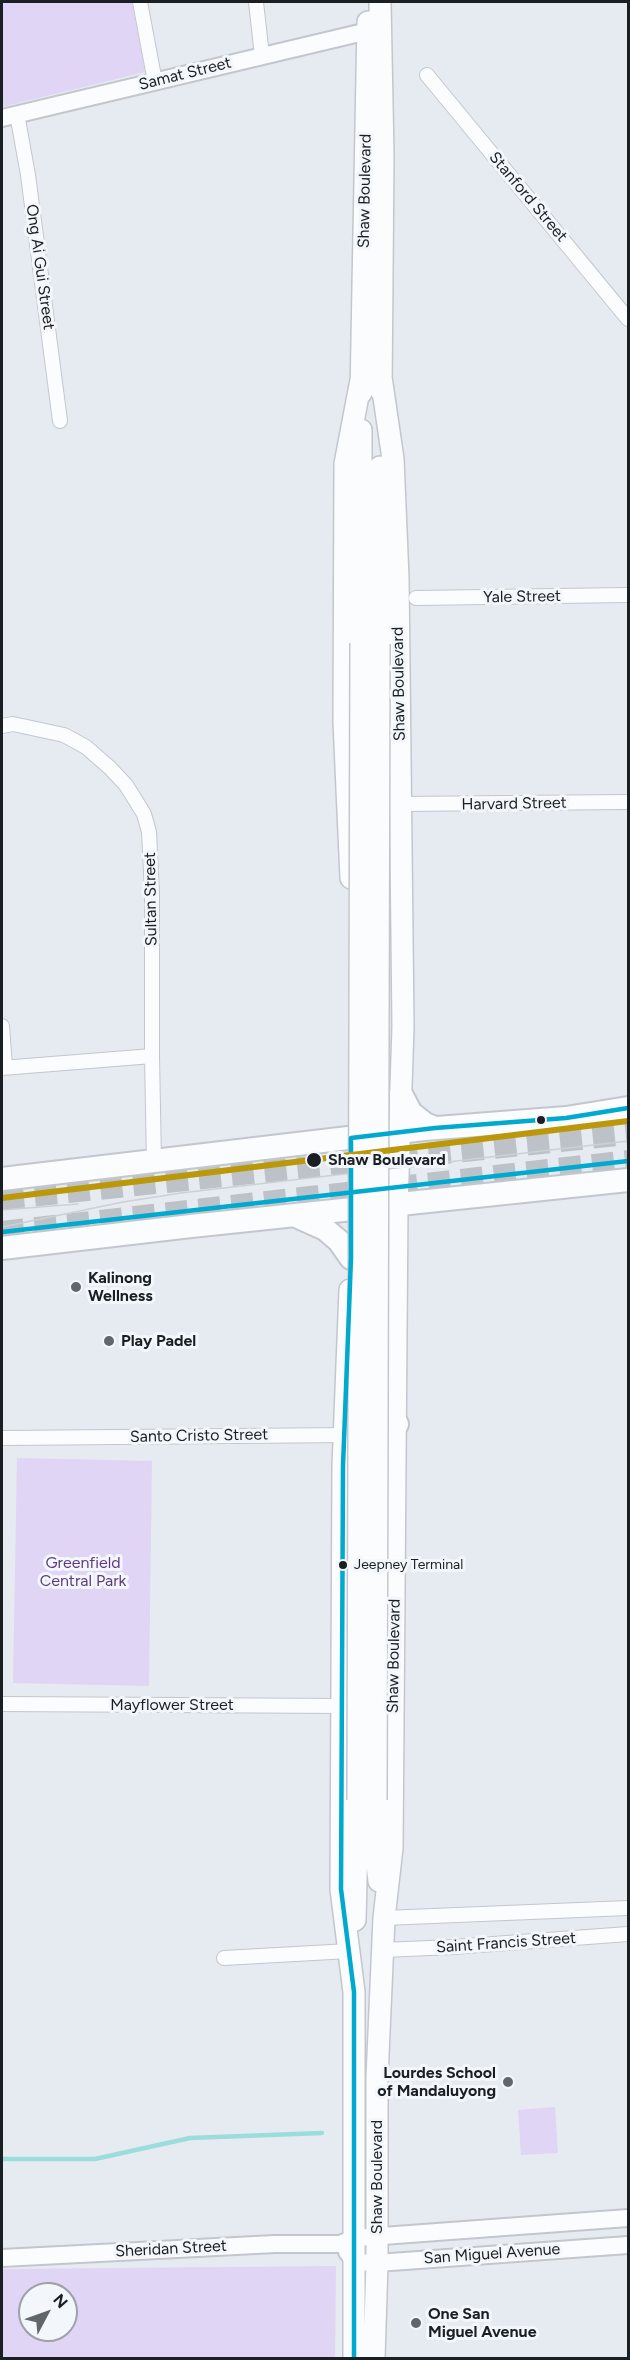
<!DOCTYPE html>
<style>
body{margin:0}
#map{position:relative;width:630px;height:2360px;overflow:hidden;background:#e5ebf1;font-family:Figtree,sans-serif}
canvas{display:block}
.frame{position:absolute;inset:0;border:3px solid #1a1f23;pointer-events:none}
.north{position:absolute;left:18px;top:2282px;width:60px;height:60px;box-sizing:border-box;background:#f3f7fc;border:2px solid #9ca1a5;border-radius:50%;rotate:49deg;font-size:16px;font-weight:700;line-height:24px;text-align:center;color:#1a1f23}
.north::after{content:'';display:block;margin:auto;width:21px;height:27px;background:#61666b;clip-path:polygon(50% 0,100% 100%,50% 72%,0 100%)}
</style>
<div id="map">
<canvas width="630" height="2360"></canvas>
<div class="frame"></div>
<div class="north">N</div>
</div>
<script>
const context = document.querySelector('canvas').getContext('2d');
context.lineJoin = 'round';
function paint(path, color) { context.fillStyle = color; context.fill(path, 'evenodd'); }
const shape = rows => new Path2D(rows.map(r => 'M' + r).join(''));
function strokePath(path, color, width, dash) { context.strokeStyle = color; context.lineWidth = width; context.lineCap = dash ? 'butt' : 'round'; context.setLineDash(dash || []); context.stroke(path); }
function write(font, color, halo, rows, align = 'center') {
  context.font = font + ' Figtree,sans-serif'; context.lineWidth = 6; context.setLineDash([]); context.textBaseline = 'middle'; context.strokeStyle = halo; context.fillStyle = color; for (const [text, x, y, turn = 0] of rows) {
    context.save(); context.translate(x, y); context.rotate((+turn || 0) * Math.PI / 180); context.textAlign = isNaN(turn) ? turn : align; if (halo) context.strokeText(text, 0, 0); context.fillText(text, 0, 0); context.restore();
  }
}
paint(shape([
 [2,2,132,2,145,72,2,107],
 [17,1458,152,1461,149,1686,13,1683],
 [555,2107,558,2153,521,2155,518,2110],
 [336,2266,335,2358,2,2358,2,2269],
 [30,2294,66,2294,66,2330,30,2330]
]), '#e0d5f5');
strokePath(shape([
 [2,2159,95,2159,190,2138,322,2133]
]), '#9adddb', 4.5);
strokePath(shape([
 [2,1199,628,1134],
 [2,1232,628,1161]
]), '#bcc2c8', 22, [22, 11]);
const minor = shape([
 [140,2,155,82],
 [256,2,262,56],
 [427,75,628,319],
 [17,114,28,175,60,421],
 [416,598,628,595],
 [2,726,13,724,64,735,86,747,110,768,126,785,144,814,149,832,152,892,152,1056,154,1162],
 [400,804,628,802],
 [2,1026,5,1067],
 [2,1068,152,1056],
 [2,1438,350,1435],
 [2,1704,343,1706],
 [384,1918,628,1908],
 [383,1950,453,1947,628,1934],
 [224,1958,349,1951]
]);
const tertiary = shape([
 [2,118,368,31],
 [347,2252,355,2262,377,2263,628,2245],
 [2,2258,275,2244,340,2244,355,2238,628,2218]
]);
const primary = shape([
 [380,2,383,155,381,391],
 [361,393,368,22],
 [361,643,361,430],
 [379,644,380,467],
 [351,878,344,722,345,464,361,380],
 [350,1290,343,1466,341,1889,354,1992,354,2358],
 [376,1800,375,1848,379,1881],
 [355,1920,358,1800],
 [374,2358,377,2263,377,2078,384,1918,392,1848,397,1205,403,1027,398,578,393,459,381,377]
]);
const trunk = shape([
 [401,1094,411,1113,425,1124,435,1128],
 [2,1179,424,1129,566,1118,628,1108],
 [296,1216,325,1229,339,1241,351,1258],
 [2,1248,191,1226,628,1180],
 [379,1381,383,1400,397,1424]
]);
strokePath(minor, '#c3c7cd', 16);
strokePath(tertiary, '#c3c7cd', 20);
strokePath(primary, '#c3c7cd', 24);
strokePath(trunk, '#c3c7cd', 26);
strokePath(minor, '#fbfcfd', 14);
strokePath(tertiary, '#fbfcfd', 16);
strokePath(primary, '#fbfcfd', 21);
strokePath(trunk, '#fbfcfd', 22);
strokePath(shape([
 [2,1210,78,1204],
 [2,1227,123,1202,181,1193,628,1141]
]), '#ced0d2', 1.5);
const primaryBridge = shape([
 [358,1800,361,643],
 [376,1800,379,644]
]);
strokePath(primaryBridge, '#c3c7cd', 24, []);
strokePath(primaryBridge, '#fbfcfd', 21);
strokePath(shape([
 [2,1232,628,1161],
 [354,2358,354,1992,341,1889,343,1466,351,1258,351,1138,435,1128,566,1118,628,1108]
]), '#00a9ce', 4.5);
strokePath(shape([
 [2,1198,628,1121]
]), '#ba980a', 6);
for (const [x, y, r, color] of [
 [541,1120,5,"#1a1f23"],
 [314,1160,8,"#1a1f23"],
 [76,1287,6,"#61666b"],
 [109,1341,6,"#61666b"],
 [343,1565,5,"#1a1f23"],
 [508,2082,6,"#61666b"],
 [416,2323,6,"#61666b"]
]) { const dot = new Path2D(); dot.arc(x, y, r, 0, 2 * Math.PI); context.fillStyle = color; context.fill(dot); strokePath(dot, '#f3f7fc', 2); }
write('14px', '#1a1f23', '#f3f7fc', [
 ["Jeepney Terminal",354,1565]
], 'left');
write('16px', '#1a1f23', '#f3f7fc', [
 ["Samat Street",185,74,-14],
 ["Shaw Boulevard",365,191,-89],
 ["Stanford Street",528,197,50],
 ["Ong Ai Gui Street",40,267,82],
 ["Yale Street",522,597,-1],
 ["Shaw Boulevard",399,684,-91],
 ["Harvard Street",514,804,-1],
 ["Sultan Street",151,899,-91],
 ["Santo Cristo Street",199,1436,-1],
 ["Shaw Boulevard",394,1656,-89],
 ["Mayflower Street",172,1705],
 ["Saint Francis Street",506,1943,-4],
 ["Shaw Boulevard",377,2177,-90],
 ["Sheridan Street",171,2249,-3],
 ["San Miguel Avenue",492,2254,-4]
]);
write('bold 16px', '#1a1f23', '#f3f7fc', [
 ["Shaw Boulevard",328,1160]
], 'left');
write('bold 16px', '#1a1f23', '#f3f7fc', [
 ["Kalinong",88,1278],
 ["Wellness",88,1296],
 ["Play Padel",121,1341],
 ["Lourdes School",496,2073,"right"],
 ["of Mandaluyong",496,2091,"right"],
 ["One San",428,2314],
 ["Miguel Avenue",428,2332]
], 'left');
write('16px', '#5f3a81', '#f3f7fc', [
 ["Greenfield",83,1563],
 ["Central Park",83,1581]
]);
</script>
